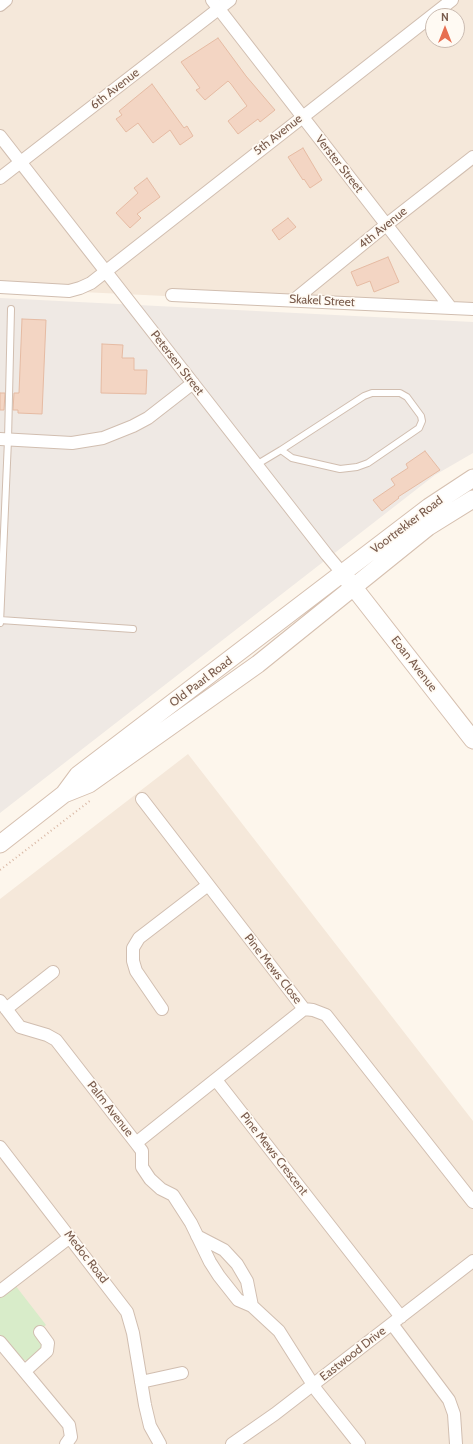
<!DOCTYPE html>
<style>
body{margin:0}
#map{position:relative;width:473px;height:1444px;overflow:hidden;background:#fdf6ec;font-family:Cabin,sans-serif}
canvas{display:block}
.north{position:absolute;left:425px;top:8px;width:40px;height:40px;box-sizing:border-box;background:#fffaf3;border:1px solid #cabbb1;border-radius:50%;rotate:0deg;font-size:11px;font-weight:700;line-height:16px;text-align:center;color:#7a5c4d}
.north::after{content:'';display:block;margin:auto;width:14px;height:18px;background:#e76f51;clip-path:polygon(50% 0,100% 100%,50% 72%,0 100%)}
</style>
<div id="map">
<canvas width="473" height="1444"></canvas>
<div class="north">N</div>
</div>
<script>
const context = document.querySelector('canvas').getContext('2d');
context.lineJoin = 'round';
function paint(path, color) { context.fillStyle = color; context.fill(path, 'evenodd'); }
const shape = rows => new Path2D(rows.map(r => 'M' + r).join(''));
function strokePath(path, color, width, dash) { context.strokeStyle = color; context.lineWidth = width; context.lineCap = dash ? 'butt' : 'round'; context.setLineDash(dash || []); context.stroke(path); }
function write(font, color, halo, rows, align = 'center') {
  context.font = font + ' Cabin,sans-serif'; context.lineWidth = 3.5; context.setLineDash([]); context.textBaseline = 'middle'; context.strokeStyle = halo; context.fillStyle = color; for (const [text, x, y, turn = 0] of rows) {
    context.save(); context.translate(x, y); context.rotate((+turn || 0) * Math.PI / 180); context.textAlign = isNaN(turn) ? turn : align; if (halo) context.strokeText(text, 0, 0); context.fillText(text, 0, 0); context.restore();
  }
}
paint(shape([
 [0,0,473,0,473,311,0,288],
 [433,16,457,16,457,40,433,40],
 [188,754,473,1121,473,1444,0,1444,0,899]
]), '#f5e8da');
paint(shape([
 [0,298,473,322,473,453,435,475,0,813]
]), '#efe9e4');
paint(shape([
 [15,1285,46,1325,36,1333,42,1343,42,1350,27,1361,17,1357,0,1336,0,1296]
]), '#d8ecc9');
const building = shape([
 [218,38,246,76,275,110,260,122,258,119,238,134,228,121,247,106,231,84,228,81,205,100,196,90,200,88,181,62,218,38],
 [152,84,184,128,187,126,193,136,180,145,170,130,153,143,138,123,126,132,116,119,122,115,119,111,152,84],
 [303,148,322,180,310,188,304,179,303,180,288,157,303,148],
 [147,178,160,197,137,214,141,218,130,228,116,213,138,193,134,188,147,178],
 [288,218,296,227,279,240,272,230,288,218],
 [388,257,399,282,374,292,370,281,357,286,351,272,388,257],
 [22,319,46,320,42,414,18,413,18,410,13,410,14,393,19,393,22,319],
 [102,344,123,345,122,358,134,358,134,370,147,370,146,394,101,393,102,344],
 [0,393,5,393,4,410,0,410,0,393],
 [425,451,440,470,398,497,399,498,382,511,373,500,395,485,391,479,408,468,406,464,425,451]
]);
paint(building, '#f3d5c3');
strokePath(building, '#e6bba3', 1);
const lane = shape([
 [256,465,281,450,292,458,340,469,357,467,368,463,419,428,422,421,421,416,407,397,400,393,372,393,364,396,281,450],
 [0,620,133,629],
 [0,623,8,440,11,309]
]);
const street = shape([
 [212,0,451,308],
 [0,5,6,0],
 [0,136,327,555,343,574],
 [0,178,230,0],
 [0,287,69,291,80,288,91,283,452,0],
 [172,295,473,309],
 [294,300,386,225,473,157],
 [0,439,72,443,103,438,133,426,148,418,193,383],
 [142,799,304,1009,313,1010,326,1015,473,1202],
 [0,1001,20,1027,47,1035,56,1040,136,1143,142,1151,142,1167,150,1179,161,1189,173,1195,191,1223,210,1262,219,1276,238,1300,252,1306,279,1331,317,1391,359,1444],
 [6,1009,53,972],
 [162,1009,136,971,133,961,133,948,139,938,208,885],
 [216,1080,401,1317],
 [136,1143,304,1009],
 [0,1147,127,1312,133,1333,145,1405,150,1426,160,1444],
 [197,1236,224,1250,237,1264,247,1281,252,1306],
 [0,1291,70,1237],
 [392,1324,449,1400,454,1414,456,1444],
 [0,1342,69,1425,71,1437,66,1444],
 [25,1371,47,1351,48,1343,40,1332],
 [141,1382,182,1373],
 [232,1444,275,1414,473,1261]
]);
const secondary = shape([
 [348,580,473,740],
 [64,794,78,775,429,507,473,478],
 [0,844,64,794,89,784,258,664,428,527,473,499]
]);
strokePath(lane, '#d1beb0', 8);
strokePath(street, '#d1beb0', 14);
strokePath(secondary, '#d6c0b0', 19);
strokePath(shape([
 [0,870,91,800]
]), '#d9b8a5', 2, [1, 3]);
strokePath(lane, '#fff', 6);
strokePath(street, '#fff', 12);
strokePath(secondary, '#fff', 17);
write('12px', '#7a5c4d', '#fffaf3', [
 ["6th Avenue",115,89,-38],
 ["5th Avenue",278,135,-38],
 ["Verster Street",339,164,52],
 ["4th Avenue",383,228,-39],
 ["Skakel Street",322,301,3],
 ["Petersen Street",177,363,52],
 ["Voortrekker Road",407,525,-37],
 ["Eoan Avenue",414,664,52],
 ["Old Paarl Road",201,682,-37],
 ["Pine Mews Close",273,969,52],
 ["Palm Avenue",110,1109,52],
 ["Pine Mews Crescent",274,1154,52],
 ["Medoc Road",86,1257,52],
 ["Eastwood Drive",353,1354,-38]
]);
</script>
